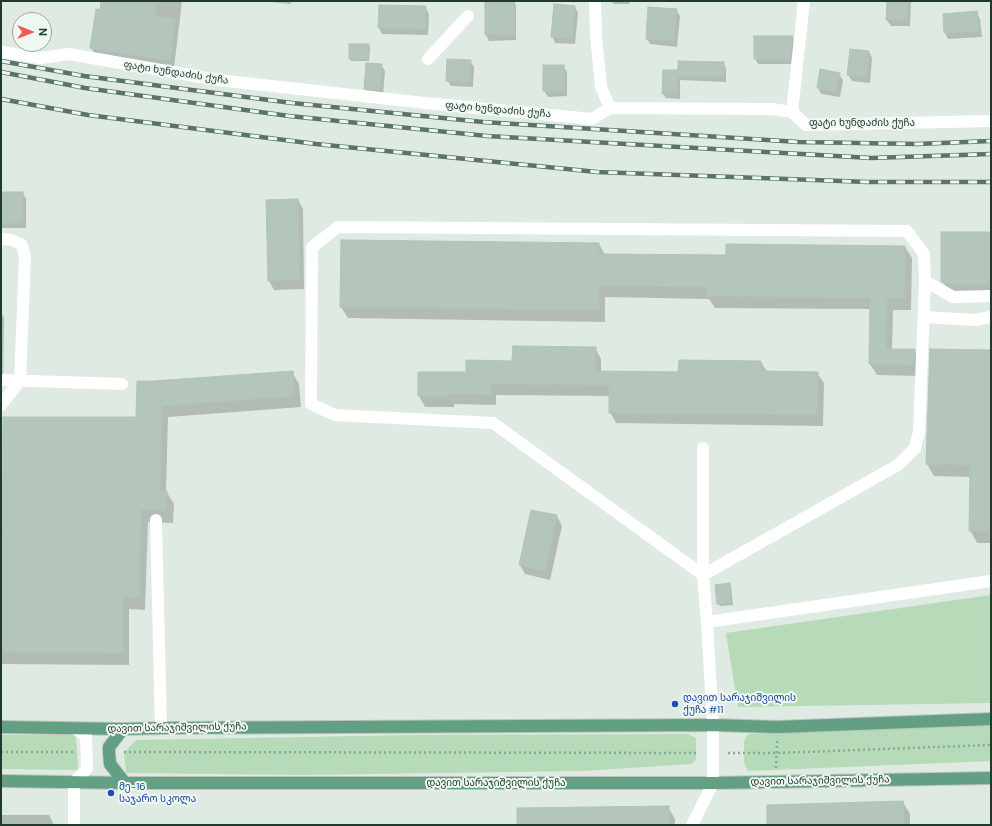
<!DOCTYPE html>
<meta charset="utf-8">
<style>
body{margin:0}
#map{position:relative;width:992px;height:826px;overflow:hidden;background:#dfeae2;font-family:"DM Sans",sans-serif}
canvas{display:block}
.frame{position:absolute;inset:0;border:2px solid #203a2d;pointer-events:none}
.north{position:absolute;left:12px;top:12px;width:40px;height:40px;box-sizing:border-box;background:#eff7f1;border:1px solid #9caba3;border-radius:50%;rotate:90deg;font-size:11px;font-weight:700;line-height:16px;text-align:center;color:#203a2d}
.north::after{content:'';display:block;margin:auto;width:14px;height:18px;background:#f15c56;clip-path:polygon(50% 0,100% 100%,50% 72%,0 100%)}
</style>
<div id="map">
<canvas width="992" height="826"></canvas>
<div class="frame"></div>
<div class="north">N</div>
</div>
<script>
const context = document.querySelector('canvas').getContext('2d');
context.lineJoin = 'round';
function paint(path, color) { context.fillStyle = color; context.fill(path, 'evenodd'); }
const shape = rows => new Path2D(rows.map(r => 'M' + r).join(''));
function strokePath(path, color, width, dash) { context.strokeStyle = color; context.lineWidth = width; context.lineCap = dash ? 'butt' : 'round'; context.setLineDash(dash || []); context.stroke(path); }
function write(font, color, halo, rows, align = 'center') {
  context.font = font + ' "DM Sans","Noto Sans Georgian",sans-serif'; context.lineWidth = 4; context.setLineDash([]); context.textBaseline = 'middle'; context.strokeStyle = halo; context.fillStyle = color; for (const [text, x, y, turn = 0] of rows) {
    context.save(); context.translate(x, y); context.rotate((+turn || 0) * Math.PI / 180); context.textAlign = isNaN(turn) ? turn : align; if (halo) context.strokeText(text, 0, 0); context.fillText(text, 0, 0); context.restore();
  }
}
paint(shape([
 [991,595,991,703,738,707,726,633],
 [991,725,991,761,748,771,744,763,744,741,748,734],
 [688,734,696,738,696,760,691,764,584,771,302,775,126,773,124,753,136,740,414,735],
 [1,735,76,735,78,770,1,769]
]), '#b7dbb9');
paint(shape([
 [102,1,182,1,174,68,95,55,91,47,101,11],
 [261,1,291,1,291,4],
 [486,1,514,1,516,6,516,40,489,41,486,35],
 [612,1,629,1,629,4,613,4],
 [888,1,911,1,910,26,891,26,887,20],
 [380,6,425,7,429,14,428,35,382,34,379,28],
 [575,7,578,13,575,44,555,43,552,36],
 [676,10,680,16,677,47,650,44,647,38],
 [977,13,980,19,982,37,948,39,945,33],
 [792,37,796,43,793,64,758,64,755,58],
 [368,45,370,48,369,61,351,61,350,58],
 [851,50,869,52,872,58,870,83,852,81,848,75],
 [470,61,474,67,473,87,451,86,447,80],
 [723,63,726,68,726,82,680,80,680,99,666,98,663,93,679,71],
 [381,65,385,71,383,96,368,94,365,88],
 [563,66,567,72,567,96,548,97,544,91],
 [839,74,843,80,840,97,821,94,818,88],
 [1,193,23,193,26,199,26,228,1,228],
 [298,200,303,209,304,289,274,290,269,281],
 [991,233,991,292,951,293,948,290,942,281],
 [599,244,605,255,727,256,905,247,912,258,911,310,893,310,892,350,914,350,921,362,920,376,877,375,870,364,871,309,715,308,709,299,605,297,605,322,348,318,341,307],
 [1,313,4,318,3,384,1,384],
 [595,348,601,359,601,372,679,373,761,362,767,372,817,373,824,383,823,426,616,423,610,412,610,396,496,395,496,405,454,404,454,407,425,407,419,396,419,373,467,373,513,362],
 [991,351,991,543,977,543,970,530,970,477,934,476,927,464],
 [292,372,299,384,301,407,168,417,166,491,174,504,173,523,148,522,145,610,129,609,129,665,1,664,1,560,4,560,137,418,154,382],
 [557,516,562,526,550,580,525,574,520,565],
 [729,584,731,587,733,605,720,606,718,604],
 [903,802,910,814,910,825,768,825],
 [668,807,675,819,675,825,518,825],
 [1,815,49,815,54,825,1,825]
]), '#0003');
const building = shape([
 [101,1,157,1,155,16,175,19,170,60,132,56,133,55,90,48,96,9,100,10,101,1],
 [485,1,514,1,514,35,485,35,485,1],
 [887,1,908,1,907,20,886,20,887,1],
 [554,4,575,6,572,39,551,37,554,4],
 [379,5,426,6,425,29,378,28,379,5],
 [648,7,677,9,674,41,646,39,648,7],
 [977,11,979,31,944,33,943,14,977,11],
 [754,36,793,36,790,59,754,59,754,36],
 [349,44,369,44,368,59,349,59,349,44],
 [850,49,869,51,867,77,847,75,850,49],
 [447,59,471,60,470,82,446,81,447,59],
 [678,61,724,62,724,77,678,76,677,94,662,94,663,70,678,70,678,61],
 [366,63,382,64,380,90,364,89,366,63],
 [543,65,564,65,565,91,543,91,543,65],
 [820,69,840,73,836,92,817,88,820,69],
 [1,192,23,192,23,223,1,223,1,192],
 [298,199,300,280,268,281,266,200,298,199],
 [941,232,991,232,991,284,946,284,941,282,941,232],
 [341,240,599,243,599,254,726,255,726,244,905,246,905,298,887,298,886,349,915,349,914,365,869,364,870,298,707,296,707,287,599,286,599,310,340,307,341,240],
 [513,346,596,347,595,371,678,372,679,360,761,361,761,371,818,372,817,415,609,413,609,385,491,384,490,395,448,394,448,397,418,396,418,372,466,372,466,360,512,361,513,346],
 [930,349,991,350,991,531,969,531,970,465,926,464,930,349],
 [293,371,295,396,162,406,160,491,167,491,166,511,141,510,139,598,123,597,123,653,2,652,3,417,136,417,137,381,154,381,293,371],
 [531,510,557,515,545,571,519,565,531,510],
 [730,583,732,602,717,604,715,585,730,583],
 [903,801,904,825,767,825,767,805,903,801],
 [669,806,669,825,517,825,517,808,669,806]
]);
paint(building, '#b4c5bb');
strokePath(building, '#b1c3b8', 1);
const major = shape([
 [1,727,123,729,161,728,713,725,777,727,991,719],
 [123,729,109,747,109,752,110,764,125,783],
 [1,781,125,783,713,783,991,778]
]);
strokePath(major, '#bcc4c0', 14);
strokePath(shape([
 [1,752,73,752],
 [124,752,699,753],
 [728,753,777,753,991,745],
 [776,768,777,741]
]), '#7fad95', 2.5, [2, 3]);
strokePath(shape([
 [595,1,596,36,601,87,610,108],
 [1,52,41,58,69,54,218,80,425,103,592,119,610,108,772,109,792,112,806,125,991,121],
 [428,59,468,16],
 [792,112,804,1],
 [338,227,907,231,924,254,925,281,919,432,915,448,898,465,703,575,493,423,335,415,311,404,312,247,338,227],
 [1,239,12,240,22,245,25,256,20,381,1,405],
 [925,281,953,297,991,296],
 [924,317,975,320,991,317],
 [1,380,122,384],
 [156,520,161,728],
 [707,622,991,581],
 [74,728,86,736,87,769,74,782,74,825],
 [692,825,713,783,713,725,707,622,703,575,703,448]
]), '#fff', 12);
strokePath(major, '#639f83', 12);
const rail = shape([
 [1,61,84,76,292,103,483,122,799,142,917,144,991,141],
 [1,72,85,88,289,116,487,136,871,158,991,154],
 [1,99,88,115,316,144,597,172,868,182,991,182]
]);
strokePath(rail, '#5a7568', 4.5);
strokePath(rail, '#eff7f1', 3, [9]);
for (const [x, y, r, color] of [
 [675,704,4,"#1a4fb4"],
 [111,793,4,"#1a4fb4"]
]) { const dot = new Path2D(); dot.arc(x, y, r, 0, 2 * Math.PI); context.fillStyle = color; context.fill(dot); strokePath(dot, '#eff7f1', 1.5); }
write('10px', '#203a2d', '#eff7f1', [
 ["ფატი ხუნდაძის ქუჩა",176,73,9],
 ["ფატი ხუნდაძის ქუჩა",498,110,5],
 ["ფატი ხუნდაძის ქუჩა",862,123],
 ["დავით სარაჯიშვილის ქუჩა",177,728,-1],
 ["დავით სარაჯიშვილის ქუჩა",820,781,-1],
 ["დავით სარაჯიშვილის ქუჩა",496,783]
]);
write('10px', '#164399', '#eff7f1', [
 ["დავით სარაჯიშვილის",683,698],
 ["ქუჩა #11",683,710],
 ["მე-16",119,787],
 ["საჯარო სკოლა",119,799]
], 'left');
</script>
